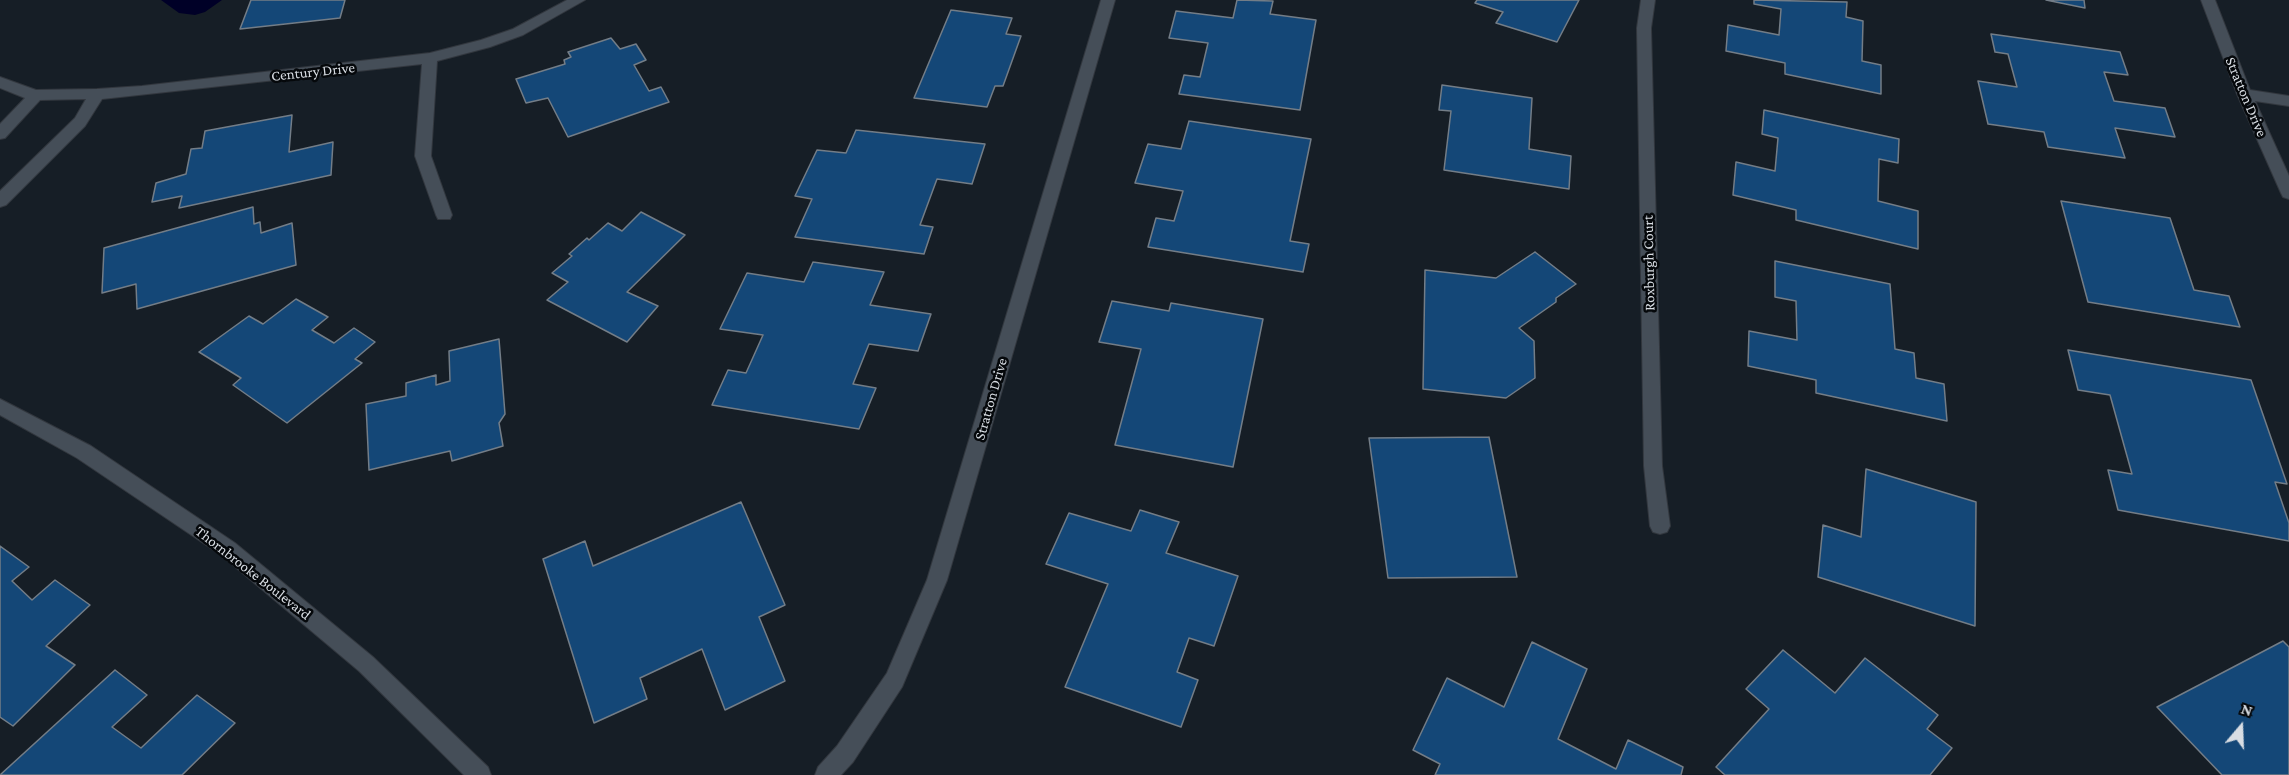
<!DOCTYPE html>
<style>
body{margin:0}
#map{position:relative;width:2289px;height:775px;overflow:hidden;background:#161e26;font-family:"Crimson Pro",serif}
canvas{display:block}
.north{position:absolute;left:2211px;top:697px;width:60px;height:60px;-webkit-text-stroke:4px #05080b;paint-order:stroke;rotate:19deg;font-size:16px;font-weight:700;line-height:24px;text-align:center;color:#d8dde3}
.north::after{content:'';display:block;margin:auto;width:21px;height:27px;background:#d8dde3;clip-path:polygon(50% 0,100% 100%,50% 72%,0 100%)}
</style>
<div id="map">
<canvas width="2289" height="775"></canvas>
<div class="north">N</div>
</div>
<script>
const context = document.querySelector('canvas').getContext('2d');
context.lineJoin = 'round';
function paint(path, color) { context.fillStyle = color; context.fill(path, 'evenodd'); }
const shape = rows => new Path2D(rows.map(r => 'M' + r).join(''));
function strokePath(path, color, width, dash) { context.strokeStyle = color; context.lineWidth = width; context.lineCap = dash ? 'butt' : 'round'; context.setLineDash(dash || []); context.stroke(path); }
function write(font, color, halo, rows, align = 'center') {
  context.font = font + ' "Crimson Pro",serif'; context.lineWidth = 5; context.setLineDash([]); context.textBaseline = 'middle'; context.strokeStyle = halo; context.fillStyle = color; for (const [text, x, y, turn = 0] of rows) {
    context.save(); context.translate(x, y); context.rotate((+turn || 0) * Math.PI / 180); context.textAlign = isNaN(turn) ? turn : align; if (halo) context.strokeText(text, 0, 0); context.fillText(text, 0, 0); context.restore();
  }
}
paint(shape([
 [161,0,222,0,205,12,195,15,179,13]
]), '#000027');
const building = shape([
 [251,0,345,0,340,18,240,29,251,0],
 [1237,0,1273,1,1270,14,1316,20,1300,110,1179,94,1184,75,1200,77,1208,43,1169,38,1176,11,1233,18,1237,0],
 [1477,0,1579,0,1557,42,1496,23,1503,12,1475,3,1477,0],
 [1754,0,1847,2,1846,17,1863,21,1862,61,1881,65,1881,94,1785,74,1785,63,1726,51,1728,25,1779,35,1781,9,1754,4,1754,0],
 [2046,0,2084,0,2085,8,2046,0],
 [951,10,1012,18,1006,34,1021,36,1003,86,995,86,987,107,914,98,951,10],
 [1991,34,2120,52,2128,75,2104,72,2114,101,2165,108,2175,137,2115,128,2125,158,2048,147,2044,132,1988,124,1978,81,2017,87,2008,54,1995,52,1991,34],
 [611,38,620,49,636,44,646,60,634,65,649,91,661,87,669,102,568,137,548,98,526,103,516,79,565,64,564,60,571,57,568,52,611,38],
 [1442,85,1532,98,1529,149,1571,156,1569,189,1444,170,1451,111,1439,110,1442,85],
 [1764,110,1899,139,1898,163,1879,159,1878,201,1918,211,1918,249,1796,220,1796,210,1733,195,1736,162,1775,171,1778,138,1762,134,1764,110],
 [292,115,289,152,333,142,331,175,179,208,182,196,152,202,156,183,186,174,191,149,202,148,205,131,292,115],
 [1189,121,1311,139,1290,241,1309,244,1303,272,1148,247,1156,218,1174,221,1183,191,1135,183,1148,144,1181,149,1189,121],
 [856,130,985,144,972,184,937,179,920,225,933,227,924,254,795,237,812,199,795,196,817,150,846,153,856,130],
 [2061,201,2170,218,2194,290,2229,296,2240,327,2088,302,2061,201],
 [253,207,254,224,260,222,261,233,292,223,296,265,137,309,136,284,102,293,104,248,253,207],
 [641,212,685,235,627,292,658,306,627,342,547,300,568,282,552,273,572,256,569,254,587,238,589,240,608,223,622,231,641,212],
 [1535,252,1576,284,1556,298,1556,302,1519,328,1534,341,1535,378,1506,398,1423,389,1425,270,1496,278,1535,252],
 [1775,261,1890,284,1895,349,1914,353,1916,378,1944,384,1947,421,1816,393,1816,380,1748,366,1749,331,1797,340,1796,301,1775,297,1775,261],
 [813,262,884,272,870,305,931,314,918,351,869,344,853,384,876,388,859,429,712,405,728,370,746,373,763,335,720,329,747,273,804,282,813,262],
 [296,299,328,317,312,330,334,343,354,328,375,342,355,359,362,363,287,423,233,385,241,378,199,352,249,316,263,324,296,299],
 [1112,301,1169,311,1171,303,1263,319,1233,467,1115,445,1141,349,1099,342,1112,301],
 [499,339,505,414,499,423,503,446,452,461,450,451,369,470,366,404,406,396,406,383,436,375,436,385,450,381,449,351,499,339],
 [2068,350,2251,380,2287,484,2275,482,2289,523,2289,541,2118,510,2108,470,2132,474,2110,395,2078,390,2068,350],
 [1489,437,1517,577,1388,578,1369,438,1489,437],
 [1866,469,1976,502,1975,626,1818,577,1823,525,1861,537,1866,469],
 [741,502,785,605,759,617,785,681,725,710,702,649,640,678,647,699,594,723,543,559,585,541,593,566,741,502],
 [1140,510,1179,522,1166,553,1238,576,1214,646,1189,638,1177,672,1198,680,1181,727,1065,687,1108,584,1046,564,1069,513,1131,531,1140,510],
 [0,546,29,567,12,581,32,600,55,580,90,605,46,646,75,665,13,726,0,717,0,546],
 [2283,641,2289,647,2289,775,2222,775,2157,707,2283,641],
 [1532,642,1587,669,1558,739,1616,769,1628,740,1683,767,1681,775,1435,775,1440,764,1413,750,1447,678,1504,707,1532,642],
 [1783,650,1835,693,1865,658,1938,715,1927,729,1952,748,1930,775,1725,775,1716,767,1769,709,1746,689,1783,650],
 [115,670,147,695,112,727,141,748,197,695,235,723,182,775,0,775,115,670]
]);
paint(building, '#144777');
strokePath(building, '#737d87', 1.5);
const street = shape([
 [567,0,585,0,523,35,490,47,437,61,431,156,452,215,450,219,438,219,436,215,415,156,422,64,102,99,85,126,6,205,0,207,0,191,75,118,86,99,40,100,5,138,0,139,0,124,25,98,0,88,0,77,36,90,97,89,142,86,430,53,481,40,513,29,567,0],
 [1101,0,1115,0,947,580,902,687,853,762,841,775,815,775,818,767,837,746,887,673,927,580,1101,0],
 [1641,0,1655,0,1651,28,1662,466,1670,526,1667,532,1660,534,1653,532,1650,526,1644,466,1637,28,1641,0],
 [2201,0,2215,0,2250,90,2289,96,2289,106,2255,101,2289,176,2289,199,2283,197,2281,193,2237,94,2201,0],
 [0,399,91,446,235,543,373,657,488,767,491,775,464,775,359,671,221,555,77,458,0,415,0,399]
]);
strokePath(street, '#32373e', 2);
paint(street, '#454e58');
write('15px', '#d8dde3', '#05080b', [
 ["Century Drive",313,72,-6],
 ["Stratton Drive",2246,97,67],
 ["Roxburgh Court",1649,263,-91],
 ["Stratton Drive",991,399,-74],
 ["Thornbrooke Boulevard",253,573,38]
]);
</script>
